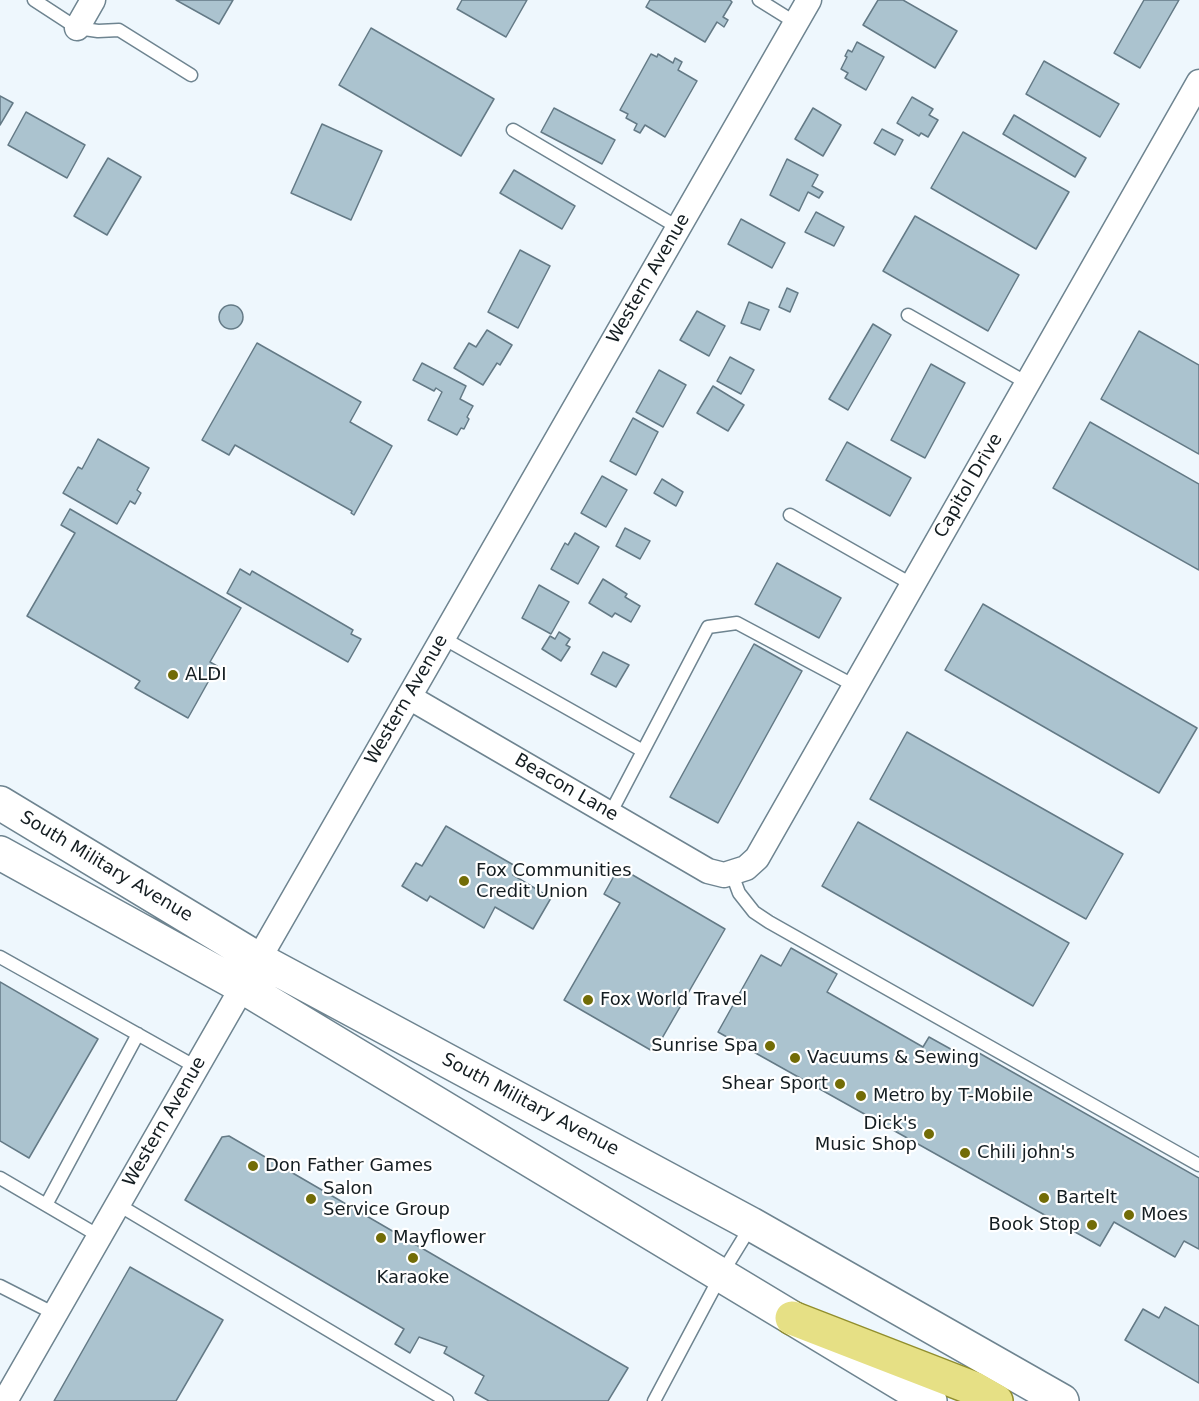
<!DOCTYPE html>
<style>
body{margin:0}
canvas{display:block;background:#eef7fd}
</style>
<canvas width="1199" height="1401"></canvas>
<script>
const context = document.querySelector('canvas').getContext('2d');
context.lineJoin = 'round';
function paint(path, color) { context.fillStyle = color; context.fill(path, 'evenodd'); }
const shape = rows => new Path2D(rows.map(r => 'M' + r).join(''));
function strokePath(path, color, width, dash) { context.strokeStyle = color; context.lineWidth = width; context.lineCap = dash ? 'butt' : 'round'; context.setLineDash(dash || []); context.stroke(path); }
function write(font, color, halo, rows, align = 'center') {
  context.font = font + ' "DejaVu Sans",sans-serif'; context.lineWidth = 4.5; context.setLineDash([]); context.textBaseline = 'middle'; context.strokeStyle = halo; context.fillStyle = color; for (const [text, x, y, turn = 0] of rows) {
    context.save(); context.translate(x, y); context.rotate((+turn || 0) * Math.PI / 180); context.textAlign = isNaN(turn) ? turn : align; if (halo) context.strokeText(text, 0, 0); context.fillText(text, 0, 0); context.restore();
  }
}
const building = shape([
 [176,0,233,0,219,24,176,0],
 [462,0,527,0,506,37,457,9,462,0],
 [650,0,730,0,732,2,723,17,728,20,724,27,717,22,705,42,646,7,650,0],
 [878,0,903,0,957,31,935,68,863,25,878,0],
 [1144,0,1179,0,1140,68,1114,53,1144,0],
 [371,28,494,99,461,156,339,85,371,28],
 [857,42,884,57,866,90,845,78,848,73,841,69,847,57,845,56,848,50,852,52,857,42],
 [651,54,657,57,658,54,673,63,675,58,682,62,678,70,697,81,665,137,645,125,640,133,634,130,637,124,626,118,628,114,620,110,651,54],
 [1044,61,1119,104,1100,137,1026,94,1044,61],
 [0,96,13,103,0,125,0,96],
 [912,97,933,109,929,115,938,120,928,137,921,133,919,136,897,123,912,97],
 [554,108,615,140,602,164,541,132,554,108],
 [813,108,841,125,823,156,795,139,813,108],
 [26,112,85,145,67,178,8,145,26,112],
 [1014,115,1086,158,1075,177,1003,134,1014,115],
 [322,124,382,151,351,220,291,193,322,124],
 [882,129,903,140,895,155,874,143,882,129],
 [963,132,1069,192,1036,249,931,188,963,132],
 [108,158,141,177,107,235,74,216,108,158],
 [787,159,818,175,812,186,823,192,819,198,808,192,799,211,770,195,787,159],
 [514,170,575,206,562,229,500,193,514,170],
 [816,212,844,227,834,246,805,232,816,212],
 [915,216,1019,275,988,331,883,271,915,216],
 [741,219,785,243,772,268,728,244,741,219],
 [520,250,550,266,518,328,488,312,520,250],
 [787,288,798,293,790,312,779,307,787,288],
 [749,302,769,310,760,330,741,323,749,302],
 '219 317a12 12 0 1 1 24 0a12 12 0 1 1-24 0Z',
 [697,311,725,326,709,356,680,340,697,311],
 [873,324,891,335,848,410,829,399,873,324],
 [487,330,512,345,500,365,497,363,483,385,454,368,469,343,476,347,487,330],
 [1139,331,1199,365,1199,454,1101,399,1139,331],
 [257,343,361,402,350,422,392,446,354,515,351,513,352,511,235,445,229,455,202,440,257,343],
 [730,357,754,370,741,394,717,381,730,357],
 [422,363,466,386,460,399,473,406,467,417,469,419,464,429,461,428,457,435,428,420,442,392,436,388,434,391,413,380,422,363],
 [931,364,965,383,925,458,891,440,931,364],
 [659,370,686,385,663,427,636,412,659,370],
 [713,386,744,405,728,431,697,413,713,386],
 [633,418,658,432,636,475,610,461,633,418],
 [1090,422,1199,484,1199,570,1053,488,1090,422],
 [98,439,149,468,137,490,141,493,135,504,130,501,117,524,63,493,78,467,82,469,98,439],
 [847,442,911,478,890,516,826,480,847,442],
 [602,476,627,490,606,527,581,513,602,476],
 [662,479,683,492,676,506,654,493,662,479],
 [70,509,241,608,210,662,217,666,188,718,135,688,140,681,27,616,75,533,61,525,70,509],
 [625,528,650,541,640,559,616,546,625,528],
 [575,533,599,547,578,584,551,569,565,543,568,545,575,533],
 [777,563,841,598,819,638,755,604,777,563],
 [240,569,250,575,252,571,353,630,351,634,361,639,348,662,227,593,240,569],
 [603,579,627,594,625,597,640,606,631,622,615,613,612,617,589,603,603,579],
 [539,585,569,602,551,634,522,618,539,585],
 [983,604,1197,728,1159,793,945,670,983,604],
 [559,632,570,639,566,645,570,647,561,661,542,649,550,636,555,639,559,632],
 [754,644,802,671,718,823,670,797,754,644],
 [603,652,629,665,616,687,591,674,603,652],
 [907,732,1123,854,1086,919,870,799,907,732],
 [858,822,1069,943,1033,1006,822,886,858,822],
 [446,826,517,867,513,875,551,898,533,929,495,907,484,928,430,896,427,901,402,886,416,863,422,866,446,826],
 [619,867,725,929,654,1052,564,1000,620,903,604,894,619,867],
 [791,948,837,974,827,992,923,1047,929,1037,974,1062,979,1053,1199,1178,1199,1249,1184,1241,1175,1257,1114,1222,1100,1246,718,1032,761,955,781,966,791,948],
 [0,982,98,1039,29,1158,0,1141,0,982],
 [229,1136,628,1368,608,1401,489,1401,475,1393,484,1376,444,1353,447,1347,419,1337,410,1353,395,1344,404,1329,185,1200,222,1137,229,1136],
 [130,1267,223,1320,176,1401,54,1401,130,1267],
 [1165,1307,1199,1326,1199,1383,1125,1340,1143,1309,1159,1318,1165,1307]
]);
paint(building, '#abc3cf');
strokePath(building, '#647a86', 1.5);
const service = shape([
 [34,0,77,28,98,31,119,30,191,75],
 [759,0,796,23],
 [513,130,679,228],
 [908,315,1027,383],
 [790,515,913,585],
 [443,638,643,751],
 [610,814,708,627,737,623,855,686],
 [732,874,739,893,754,912,769,922,1199,1165],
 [0,957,196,1067],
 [0,1178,99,1236],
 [117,1204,447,1401],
 [46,1205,138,1034],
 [0,1286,55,1314],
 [654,1401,721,1275,751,1226]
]);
const minor = shape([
 [77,28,93,0],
 [409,697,708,871,724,875,746,868,757,858,1199,82],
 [5,1401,809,0]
]);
const secondary = shape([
 [0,803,258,959,751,1224,1062,1401],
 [0,853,243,987,930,1401]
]);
const primary = shape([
 [792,1318,975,1389,996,1401]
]);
strokePath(service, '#6e8490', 15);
strokePath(minor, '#6e8490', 27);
strokePath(secondary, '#6e8490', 36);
strokePath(primary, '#918e2d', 36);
strokePath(service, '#fff', 12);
strokePath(minor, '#fff', 24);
strokePath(secondary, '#fff', 33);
strokePath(primary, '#e6e085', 33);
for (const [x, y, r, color] of [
 [173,675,6,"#726c07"],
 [464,881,6,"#726c07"],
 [588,1000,6,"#726c07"],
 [770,1046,6,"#726c07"],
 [795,1058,6,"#726c07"],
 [840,1084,6,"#726c07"],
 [861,1096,6,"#726c07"],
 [929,1134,6,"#726c07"],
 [965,1153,6,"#726c07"],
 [253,1166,6,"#726c07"],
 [1044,1198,6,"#726c07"],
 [311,1199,6,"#726c07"],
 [1129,1215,6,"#726c07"],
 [1092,1225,6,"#726c07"],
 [381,1238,6,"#726c07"],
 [413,1258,6,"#726c07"]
]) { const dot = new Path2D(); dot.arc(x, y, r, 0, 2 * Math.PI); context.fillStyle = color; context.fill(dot); strokePath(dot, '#fff', 2); }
write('18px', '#141d21', '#fff', [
 ["Western Avenue",649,279,-60],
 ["Capitol Drive",969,486,-60],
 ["Western Avenue",407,700,-60],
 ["Beacon Lane",566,788,30],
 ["South Military Avenue",106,867,31],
 ["South Military Avenue",530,1105,28],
 ["Western Avenue",165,1122,-60]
]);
write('18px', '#141d21', '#fff', [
 ["ALDI",185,675],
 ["Fox Communities",476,871],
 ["Credit Union",476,892],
 ["Fox World Travel",600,1000],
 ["Sunrise Spa",758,1046,"right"],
 ["Vacuums & Sewing",807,1058],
 ["Shear Sport",828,1084,"right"],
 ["Metro by T-Mobile",873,1096],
 ["Dick's",917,1124,"right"],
 ["Music Shop",917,1145,"right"],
 ["Chili john's",977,1153],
 ["Don Father Games",265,1166],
 ["Salon",323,1189],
 ["Service Group",323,1210],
 ["Bartelt",1056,1198],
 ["Moes",1141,1215],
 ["Book Stop",1080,1225,"right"],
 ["Mayflower",393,1238],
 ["Karaoke",413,1278,"center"]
], 'left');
</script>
